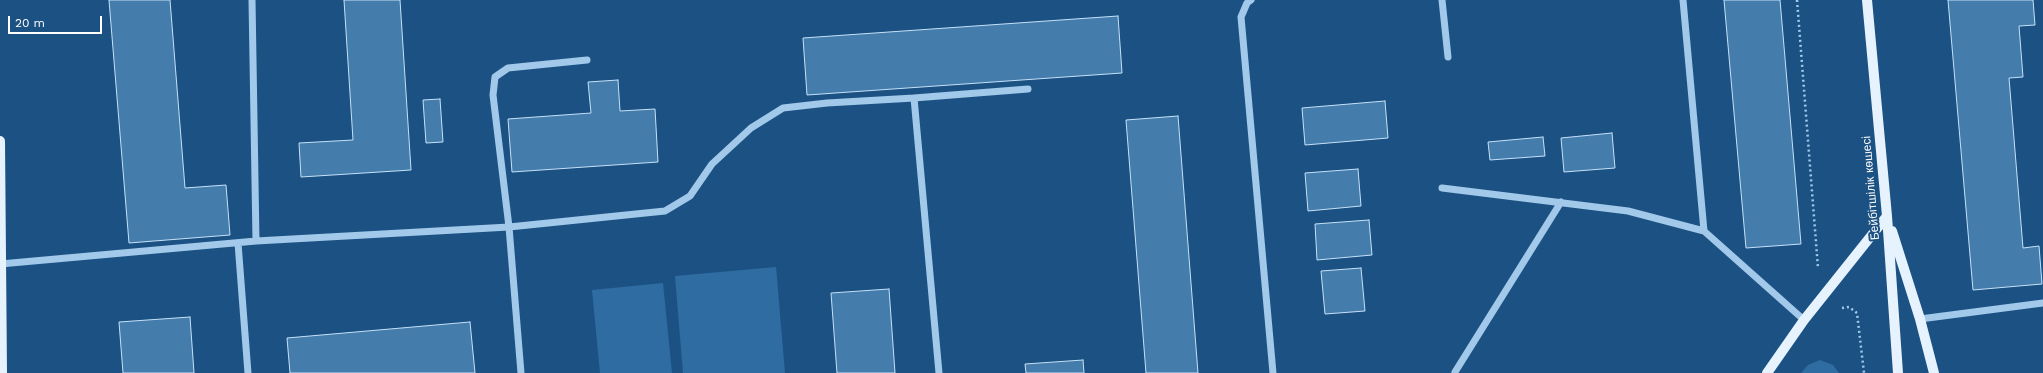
<!DOCTYPE html>
<meta charset="utf-8">
<style>
body{margin:0}
#map{position:relative;width:2043px;height:373px;overflow:hidden;background:#1c5283;font-family:"Work Sans",sans-serif}
canvas{display:block}
.scale{position:absolute;left:8px;top:16px;width:94px;height:18px;box-sizing:border-box;border:2px solid #fff;border-top:0;padding-left:5px;font-size:12px;line-height:14px;white-space:nowrap;color:#fff;-webkit-text-stroke:3px #1c5283;paint-order:stroke}
</style>
<div id="map">
<canvas width="2043" height="373"></canvas>
<div class="scale">20 m</div>
</div>
<script>
const context = document.querySelector('canvas').getContext('2d');
context.lineJoin = 'round';
function paint(path, color) { context.fillStyle = color; context.fill(path, 'evenodd'); }
const shape = rows => new Path2D(rows.map(r => 'M' + r).join(''));
function strokePath(path, color, width, dash) { context.strokeStyle = color; context.lineWidth = width; context.lineCap = dash ? 'butt' : 'round'; context.setLineDash(dash || []); context.stroke(path); }
function write(font, color, halo, rows, align = 'center') {
  context.font = font + ' "Work Sans",sans-serif'; context.lineWidth = 4; context.setLineDash([]); context.textBaseline = 'middle'; context.strokeStyle = halo; context.fillStyle = color; for (const [text, x, y, turn = 0] of rows) {
    context.save(); context.translate(x, y); context.rotate((+turn || 0) * Math.PI / 180); context.textAlign = isNaN(turn) ? turn : align; if (halo) context.strokeText(text, 0, 0); context.fillText(text, 0, 0); context.restore();
  }
}
paint(shape([
 [776,267,785,373,683,373,675,276],
 [663,283,672,373,600,373,592,290],
 [1820,360,1833,365,1839,373,1801,373,1808,365]
]), '#2f6ca2');
const building = shape([
 [109,0,170,0,185,188,226,185,230,235,129,243,109,0],
 [344,0,400,0,411,170,301,177,299,143,353,140,344,0],
 [1724,0,1780,0,1801,244,1746,248,1724,0],
 [1948,0,2033,0,2035,25,2019,26,2023,77,2009,78,2023,248,2039,246,2042,284,1973,290,1948,0],
 [1118,16,1122,73,807,95,803,38,1118,16],
 [618,80,620,111,655,109,658,162,512,172,508,119,591,113,588,82,618,80],
 [440,99,443,142,426,143,423,100,440,99],
 [1385,101,1388,138,1305,145,1302,108,1385,101],
 [1178,116,1198,373,1146,373,1126,120,1178,116],
 [1612,133,1615,168,1564,172,1561,138,1612,133],
 [1543,137,1545,156,1490,160,1488,142,1543,137],
 [1358,169,1361,206,1308,211,1305,173,1358,169],
 [1369,220,1372,255,1317,260,1315,224,1369,220],
 [1361,268,1365,311,1325,314,1321,271,1361,268],
 [889,289,895,373,837,373,831,293,889,289],
 [190,317,194,373,123,373,119,322,190,317],
 [470,322,475,373,290,373,287,338,470,322],
 [1083,360,1084,373,1026,373,1025,364,1083,360]
]);
paint(building, '#447cac');
strokePath(building, '#c6e1f8', 1);
strokePath(shape([
 [1797,0,1818,268],
 [1842,308,1849,307,1857,313,1864,373]
]), '#a2c9ea', 2.5, [2, 3]);
strokePath(shape([
 [1251,0,1247,3,1241,17,1273,373],
 [1442,0,1448,57],
 [1683,0,1704,231],
 [587,60,508,68,495,77,493,95,509,227,665,211,690,196,712,164,751,128,783,108,827,103,914,98,939,373],
 [914,98,1028,89],
 [1442,188,1628,211,1704,231,1804,320],
 [256,241,509,227,521,373],
 [238,243,248,373],
 [0,264,256,241,252,0],
 [1920,319,2043,303],
 [1455,372,1561,202]
]), '#a2c9ea', 7);
strokePath(shape([
 [1867,0,1887,216,1898,373],
 [0,141,2,373],
 [1892,231,1920,319,1934,373],
 [1767,373,1804,320,1887,216]
]), '#e6f2fe', 10);
write('12px', '#fff', '#1c5283', [
 ["Бейбітшілік көшесі",1871,188,-95]
]);
</script>
